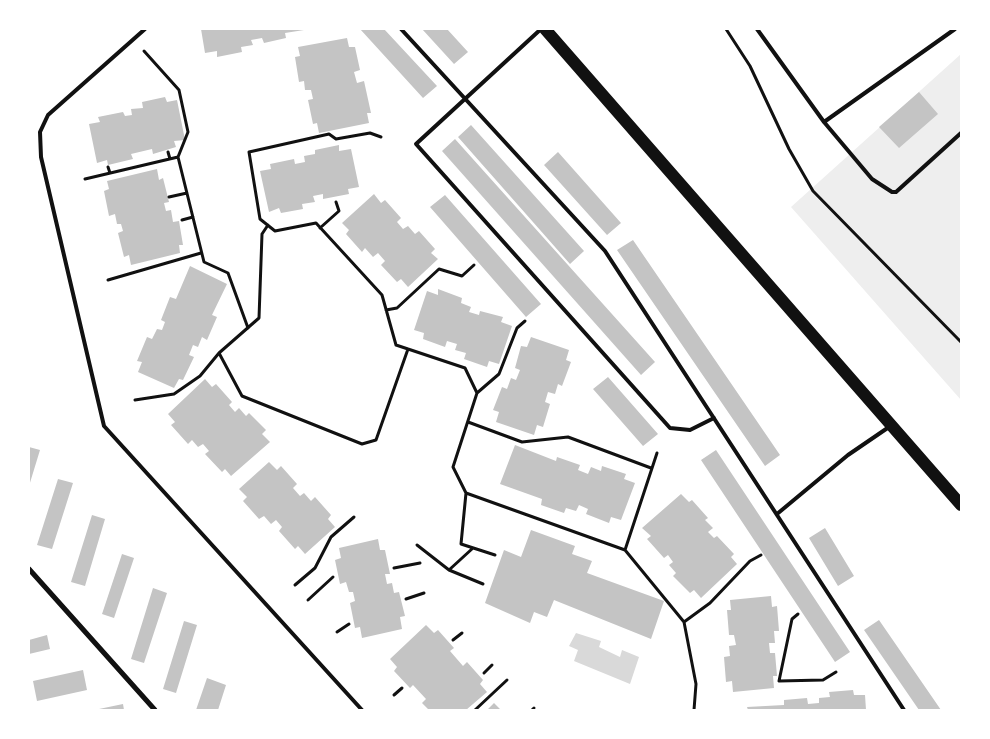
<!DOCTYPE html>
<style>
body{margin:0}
#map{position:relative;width:990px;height:739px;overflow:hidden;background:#fff;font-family:"Work Sans",sans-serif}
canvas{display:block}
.frame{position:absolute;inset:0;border:30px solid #fff;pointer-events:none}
</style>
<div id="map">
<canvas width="990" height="739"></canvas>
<div class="frame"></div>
</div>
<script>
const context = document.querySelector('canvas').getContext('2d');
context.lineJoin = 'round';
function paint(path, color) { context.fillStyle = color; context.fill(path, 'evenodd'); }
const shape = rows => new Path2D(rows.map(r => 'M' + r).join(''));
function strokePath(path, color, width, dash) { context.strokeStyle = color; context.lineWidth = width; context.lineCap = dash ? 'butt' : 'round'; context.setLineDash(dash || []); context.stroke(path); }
paint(shape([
 [961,54,961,400,791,207]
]), '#eee');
paint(shape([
 [576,633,601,641,599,647,620,657,622,650,639,657,630,684,574,661,578,650,569,646]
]), '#d9d9d9');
paint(shape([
 [201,29,304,29,304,30,285,33,286,38,264,43,262,38,251,40,253,45,241,47,242,52,217,57,217,51,205,53],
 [360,29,384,29,437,86,423,98],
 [422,29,447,29,468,52,454,64],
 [347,38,349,47,355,47,360,70,354,72,357,83,364,81,371,113,367,113,369,123,319,133,317,123,313,124,308,100,313,99,311,90,305,90,304,81,299,82,295,57,300,56,298,47],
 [919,92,938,114,899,148,879,127],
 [165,97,167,102,177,100,185,140,174,141,176,147,153,154,152,149,131,154,133,159,108,165,107,160,97,163,89,124,100,122,98,117,123,112,125,116,132,115,131,109,143,108,142,102],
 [471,125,584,251,570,264,458,137],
 [455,139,655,362,641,375,442,151],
 [339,145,339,151,351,149,359,187,348,189,349,194,323,199,323,194,313,196,315,202,302,204,303,209,281,213,279,208,269,212,260,171,271,169,270,164,294,159,295,164,305,162,304,156,315,154,315,150],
 [558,152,621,223,607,235,544,165],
 [157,169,159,180,163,178,169,202,164,203,166,211,171,210,173,222,179,221,183,245,179,245,180,253,131,265,129,255,124,257,118,233,123,231,121,224,117,224,115,214,109,216,104,191,109,189,107,181],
 [374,194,381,203,385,200,401,218,397,222,403,229,408,226,415,234,419,231,435,249,431,253,438,259,408,287,401,279,397,282,381,265,385,261,378,253,373,257,365,248,362,252,346,234,349,230,342,223],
 [445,195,541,304,526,317,430,207],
 [633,240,780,455,765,466,617,250],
 [190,266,227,284,212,315,217,317,207,340,202,337,198,347,193,345,189,355,194,357,183,380,179,379,174,388,138,372,142,362,137,361,147,337,152,339,157,329,162,330,165,322,161,320,170,297,176,299],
 [438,289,462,298,461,303,471,307,469,312,479,315,480,311,503,317,501,322,512,326,499,364,489,361,487,367,464,359,466,353,455,350,457,344,447,341,445,347,423,339,424,333,414,330,427,291,438,295],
 [531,337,569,350,566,360,571,362,562,386,558,384,555,394,548,392,545,402,550,404,543,427,537,425,534,435,496,422,499,412,493,410,502,387,507,389,511,378,516,380,520,370,515,368,521,346,527,347],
 [608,377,658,434,643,446,593,389],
 [205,379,212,387,216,384,232,402,229,405,235,412,239,408,246,416,249,413,266,430,262,434,270,442,231,476,225,469,222,472,205,454,209,451,203,444,198,447,192,440,188,444,171,425,175,422,168,414],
 [515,445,556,461,557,457,580,465,578,470,588,474,591,467,601,471,602,466,626,474,624,479,635,483,621,520,611,517,609,523,586,514,588,509,579,505,576,511,566,508,564,513,541,505,542,499,500,484],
 [29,447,40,450,29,486],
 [716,450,850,652,835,662,701,460],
 [269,462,277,470,281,466,297,484,293,488,300,496,304,493,311,501,315,497,331,515,328,519,335,527,305,554,298,546,295,549,279,531,282,527,276,520,271,524,264,516,259,519,243,501,247,497,239,489],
 [58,479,73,483,52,549,37,545],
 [681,494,689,502,692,500,708,518,705,520,713,528,708,532,714,538,717,536,734,554,731,557,737,564,701,598,694,590,690,593,673,576,676,573,669,565,673,562,668,555,664,558,647,539,651,536,642,528],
 [92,515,105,519,85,586,71,582],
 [825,528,854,576,838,586,809,538],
 [531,530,575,546,572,554,592,561,587,573,664,601,651,639,554,600,547,617,534,612,530,623,485,603,504,550,521,557],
 [378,539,380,550,385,550,390,574,385,574,387,584,392,583,394,593,399,592,405,616,400,617,402,629,362,638,360,627,355,628,350,603,355,601,353,592,349,592,346,582,340,584,335,560,341,558,339,548],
 [122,554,134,558,114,618,102,614],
 [153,588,167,593,144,663,131,659],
 [771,596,772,607,777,606,779,631,774,631,775,643,769,643,770,653,775,653,777,676,773,676,774,688,733,692,732,681,726,682,724,657,730,656,729,646,736,645,734,635,729,635,727,610,731,610,730,600],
 [879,620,941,710,919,710,864,630],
 [184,621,197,625,176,693,163,689],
 [426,625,434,633,438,630,454,648,450,651,463,666,467,662,483,680,480,684,487,692,466,710,429,710,422,703,426,699,413,685,410,688,394,671,397,667,390,659],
 [47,635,50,649,29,654,29,640],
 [83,670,87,690,37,701,33,681],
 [207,678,226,685,218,710,196,710],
 [853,690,854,695,865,695,866,710,748,710,747,707,784,705,784,700,807,698,808,704,819,703,819,698,830,697,829,692],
 [494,703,501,710,487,710],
 [123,704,124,710,99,710,99,709]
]), '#c4c4c4');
strokePath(shape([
 [726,29,750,66,789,149,813,191,961,342],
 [144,51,179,90,188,132,178,157,204,262,228,273,248,328],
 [381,137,370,133,336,139,329,134,249,152,260,219,275,231,316,223,382,295,396,345,465,368,477,393],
 [168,152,170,159],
 [108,167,110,173],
 [85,179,178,157],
 [169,197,187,193],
 [182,220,193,217],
 [320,228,339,211,336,202],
 [108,280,201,253],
 [386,310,397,308,439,269,462,276,474,265],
 [219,353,242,396,362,444,376,440,408,349],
 [135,400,174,394,200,376,219,353,259,318,262,234,268,225],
 [468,422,522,442,568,437,651,468],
 [466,493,625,550,684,622,696,684,694,710],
 [417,545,449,570,483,584],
 [625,550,657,453],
 [495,555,461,544,466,493,453,467,477,393,499,374,517,328,525,321],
 [394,568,420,563],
 [449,570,473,548],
 [295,585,315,568,331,537,354,517],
 [406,599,424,593],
 [308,600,333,577],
 [798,614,792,619,779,681,823,680,836,672],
 [684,622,710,603,750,561,761,555],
 [337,632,349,624],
 [453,640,462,633],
 [484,673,492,665],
 [394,695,402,688],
 [475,710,507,680],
 [532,710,534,708]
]), '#111', 3);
strokePath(shape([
 [145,29,48,115,40,132,41,157,104,426,362,710],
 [401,29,605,251,904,710],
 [541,29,416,144,670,428,690,430,714,418],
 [757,29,824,122,872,179,892,192,896,192,961,133],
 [824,122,955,29],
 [777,514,848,455,889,427]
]), '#111', 4);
strokePath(shape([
 [29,569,155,710]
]), '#111', 5);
strokePath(shape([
 [545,29,961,505]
]), '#111', 12);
</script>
